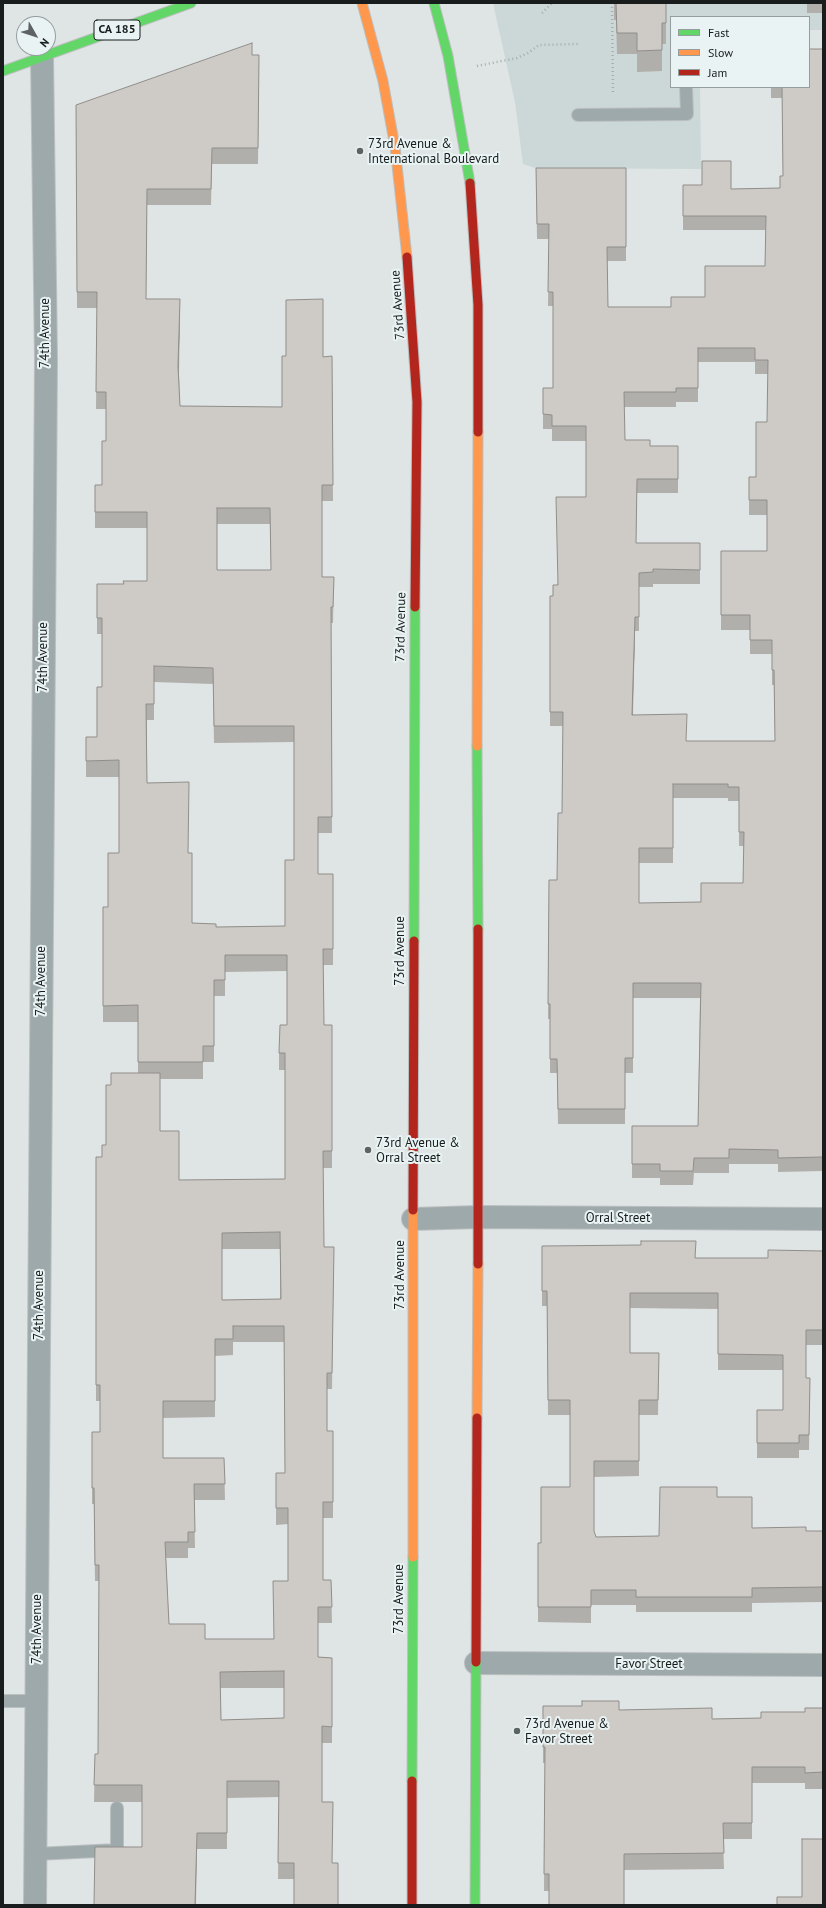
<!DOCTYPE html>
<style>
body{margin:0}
#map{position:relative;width:826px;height:1908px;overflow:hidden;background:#dfe4e4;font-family:"PT Sans",sans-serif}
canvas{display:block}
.frame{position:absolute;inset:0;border:4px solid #181c1c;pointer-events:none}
.legend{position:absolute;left:670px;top:16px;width:140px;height:72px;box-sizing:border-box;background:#e9f3f4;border:1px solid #959d9e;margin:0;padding:5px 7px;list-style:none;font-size:12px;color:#181c1c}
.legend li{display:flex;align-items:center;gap:8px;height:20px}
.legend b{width:20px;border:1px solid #959d9e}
.north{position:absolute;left:16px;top:16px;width:40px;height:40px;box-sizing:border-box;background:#e9f3f4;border:1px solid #959d9e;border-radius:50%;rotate:129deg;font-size:11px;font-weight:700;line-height:16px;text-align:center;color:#181c1c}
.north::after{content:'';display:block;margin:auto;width:14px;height:18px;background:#5e6262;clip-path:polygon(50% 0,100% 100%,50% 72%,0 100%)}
</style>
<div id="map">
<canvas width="826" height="1908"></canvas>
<div class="frame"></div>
<ul class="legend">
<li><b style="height:5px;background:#63d668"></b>Fast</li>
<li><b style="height:5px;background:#ff974d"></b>Slow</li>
<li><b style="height:5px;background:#b3261e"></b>Jam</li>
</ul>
<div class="north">N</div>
</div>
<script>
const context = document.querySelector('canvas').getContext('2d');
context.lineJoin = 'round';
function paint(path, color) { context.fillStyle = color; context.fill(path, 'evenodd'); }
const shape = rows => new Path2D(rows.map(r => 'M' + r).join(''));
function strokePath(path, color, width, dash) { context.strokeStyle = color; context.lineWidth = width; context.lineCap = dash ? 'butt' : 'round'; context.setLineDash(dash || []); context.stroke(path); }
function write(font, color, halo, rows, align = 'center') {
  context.font = font + ' "PT Sans",sans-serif'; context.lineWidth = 4; context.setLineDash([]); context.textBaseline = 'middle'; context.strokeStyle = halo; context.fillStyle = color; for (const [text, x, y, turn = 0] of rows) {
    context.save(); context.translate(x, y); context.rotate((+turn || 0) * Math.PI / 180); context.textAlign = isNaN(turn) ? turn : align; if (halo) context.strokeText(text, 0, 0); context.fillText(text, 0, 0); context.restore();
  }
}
paint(shape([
 [493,3,823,3,823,30,809,30,809,17,671,17,671,87,700,87,701,169,535,168,523,164,515,102]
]), '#ccd7d8');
const lane = shape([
 [578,115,687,114,686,87],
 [3,1701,36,1701],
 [36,1854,117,1850,117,1808]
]);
const street = shape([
 [413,1219,478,1217,823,1219],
 [476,1663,823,1665],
 [35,1905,46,360,42,57]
]);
const fast = shape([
 [434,3,448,56,470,183],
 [3,71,191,3],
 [477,746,478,929],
 [414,941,415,607],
 [412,1781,413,1557],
 [475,1905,476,1662]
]);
const slow = shape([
 [362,3,383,81,395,147,407,257],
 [477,746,478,432],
 [477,1418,478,1264],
 [413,1557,413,1210]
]);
const jam = shape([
 [470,183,478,305,478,432],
 [407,257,417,402,415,607],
 [478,929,478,1264],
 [413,1210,414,941],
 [476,1662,477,1418],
 [412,1905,412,1781]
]);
strokePath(lane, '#bcbfbf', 14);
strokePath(street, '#bcbfbf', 24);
strokePath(fast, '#bcbfbf', 11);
strokePath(slow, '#bcbfbf', 11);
strokePath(jam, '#bcbfbf', 11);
strokePath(shape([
 [612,3,613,92],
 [542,13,552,3],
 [477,66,517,58,528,53,539,45,578,44]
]), '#a5adae', 2.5, [1, 3]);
strokePath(lane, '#9ea9ab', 12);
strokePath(street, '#9ea9ab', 22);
strokePath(fast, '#63d668', 9);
strokePath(slow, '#ff974d', 9);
strokePath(jam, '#b3261e', 9);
paint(shape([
 [614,3,666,3,666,44,662,44,662,71,637,72,637,54,617,54,616,20,614,20],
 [807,3,823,3,823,13,807,13],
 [823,49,823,1171,778,1172,778,1164,729,1164,729,1173,694,1173,693,1185,660,1185,660,1178,632,1178,632,1126,698,1126,700,998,633,998,633,1073,625,1073,625,1124,558,1124,557,1073,550,1073,550,1019,548,1019,549,880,557,880,562,813,563,726,550,726,550,596,553,596,557,585,586,497,586,441,552,441,552,429,543,429,543,388,553,388,553,306,548,306,549,239,537,239,536,168,626,168,626,261,607,261,608,307,671,307,705,297,765,266,766,230,683,230,683,185,731,189,780,188,783,176,782,98,771,98,771,87,809,87],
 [698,362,755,362,755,374,768,374,767,422,756,477,749,477,749,515,767,515,767,551,721,551,721,630,750,630,750,654,772,654,772,685,774,685,775,741,686,741,633,715,635,631,639,631,639,587,653,587,653,584,700,584,700,543,636,543,637,493,678,493,678,446,650,446,625,440,624,407,676,407,676,402,698,402],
 [673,798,728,798,728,801,739,801,739,846,744,846,743,883,701,902,639,903,639,863,673,863],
 [252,55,259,55,258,164,212,164,211,205,147,205,146,299,180,315,179,374,180,406,282,407,323,357,332,356,333,501,322,501,322,577,334,577,333,623,331,623,332,833,318,833,318,874,333,874,333,965,323,965,324,1025,332,1025,332,1168,323,1168,324,1247,334,1247,332,1389,327,1389,327,1431,333,1431,333,1518,323,1518,323,1580,331,1580,332,1623,318,1623,318,1657,332,1658,332,1743,322,1743,294,1879,278,1879,279,1797,227,1798,227,1849,197,1849,196,1905,142,1847,142,1802,94,1802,95,1754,98,1754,99,1581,95,1581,94,1504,92,1504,92,1449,100,1432,100,1401,96,1401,96,1157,102,1157,106,1145,111,1085,138,1073,138,1022,103,1022,103,907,108,907,119,853,119,777,86,777,86,737,97,737,102,687,102,634,97,634,97,584,123,584,147,581,147,528,95,528,95,485,102,485,106,441,106,409,96,409,97,308,77,308,76,105],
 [217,524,270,524,271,570,217,570],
 [154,682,213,684,214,743,294,742,294,860,285,926,216,927,192,923,188,853,147,783,147,720,154,720],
 [287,971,287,1025,279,1053,279,1070,285,1070,285,1179,179,1180,160,1131,160,1079,203,1079,203,1062,214,1062,214,996,225,996,225,972],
 [222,1249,280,1249,280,1299,222,1300],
 [233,1342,284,1342,285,1473,276,1473,276,1525,288,1524,288,1581,274,1639,205,1639,169,1624,166,1558,188,1558,188,1548,195,1548,194,1500,225,1500,224,1458,163,1458,163,1418,215,1417,215,1356,233,1355],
 [220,1688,284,1688,284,1718,221,1720],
 [542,1246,696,1258,768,1258,823,1251,823,1345,806,1345,806,1378,810,1378,809,1450,799,1450,799,1458,757,1458,757,1410,783,1410,783,1370,718,1370,718,1309,630,1308,630,1353,659,1353,658,1415,639,1415,639,1476,594,1477,594,1532,596,1537,659,1536,717,1497,752,1528,806,1531,823,1531,823,1602,752,1603,752,1612,636,1612,636,1605,591,1605,591,1623,538,1622,538,1543,541,1543,570,1487,570,1415,548,1415,547,1306,542,1306],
 [543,1706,619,1710,712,1719,761,1718,805,1712,823,1708,823,1789,805,1789,805,1783,752,1783,752,1839,723,1839,724,1869,624,1870,549,1891,544,1891,545,1763,543,1763]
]), '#b1afab');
paint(shape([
 [180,299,180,315,178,383,178,366],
 [635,617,635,631,632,729,632,715],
 [197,1833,197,1849,195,1905]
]), '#908e8b');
const building = shape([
 [616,3,666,3,666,23,662,23,662,50,637,51,637,33,617,33,616,3],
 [252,43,252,55,259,55,258,148,212,148,211,189,147,189,146,299,180,299,178,366,180,406,282,407,282,356,286,356,286,300,323,299,323,357,332,356,333,485,322,485,322,577,334,577,333,607,331,607,332,817,318,817,318,874,333,874,333,949,323,949,324,1025,332,1025,332,1151,323,1151,324,1247,334,1247,332,1373,327,1373,327,1431,333,1431,333,1502,323,1502,323,1580,331,1580,332,1607,318,1607,318,1657,332,1658,332,1727,322,1726,322,1802,333,1802,332,1863,338,1863,338,1905,294,1905,294,1863,278,1863,279,1781,227,1781,227,1833,197,1833,195,1905,94,1905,95,1847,142,1847,142,1785,94,1785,95,1754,98,1754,99,1565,95,1565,94,1488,92,1488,92,1432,100,1432,100,1385,96,1385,96,1157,102,1157,102,1145,106,1145,106,1085,111,1085,111,1073,160,1073,160,1131,179,1131,179,1180,285,1179,285,1053,279,1053,280,1025,287,1025,287,955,225,955,225,980,214,980,214,1046,203,1046,203,1062,138,1062,138,1005,103,1006,103,907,108,907,108,853,119,853,119,760,86,761,86,737,97,737,97,687,102,687,102,618,97,618,97,584,124,584,123,581,147,581,147,512,95,512,95,485,102,485,102,441,106,441,106,392,96,392,97,292,77,292,76,105,252,43],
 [217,508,270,508,271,570,217,570,217,508],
 [154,666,213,668,214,726,294,726,294,860,285,860,285,926,216,927,216,924,192,923,192,853,188,853,189,782,147,783,146,704,154,704,154,666],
 [280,1232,281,1299,222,1300,222,1233,280,1232],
 [233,1326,284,1326,285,1473,276,1473,276,1508,288,1508,288,1581,273,1581,274,1639,205,1639,205,1624,169,1624,165,1542,188,1542,188,1532,195,1532,194,1484,225,1484,224,1458,163,1458,163,1401,215,1401,215,1339,233,1339,233,1326],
 [284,1671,284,1718,221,1720,220,1672,284,1671],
 [809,49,823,49,823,1157,778,1158,778,1150,729,1149,729,1158,694,1158,693,1171,660,1171,660,1164,632,1164,632,1126,698,1126,701,983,633,983,633,1058,625,1058,625,1109,558,1109,557,1059,550,1059,550,1004,548,1004,549,880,557,880,558,813,562,813,563,712,550,712,550,596,553,596,553,585,558,585,556,497,586,497,586,426,552,426,552,415,543,414,543,388,553,388,553,292,548,292,549,224,537,224,536,168,626,168,626,247,607,247,608,307,671,307,671,297,705,297,705,266,765,266,766,216,683,216,683,185,702,185,702,161,731,161,731,189,780,188,780,176,783,176,782,87,809,87,809,49],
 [698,348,755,348,755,360,768,360,767,422,756,422,756,477,749,477,749,500,767,500,767,551,721,551,721,615,750,615,750,640,772,640,772,670,774,670,775,741,686,741,687,714,632,715,635,617,639,617,639,573,653,572,653,569,700,570,700,543,636,543,637,479,678,479,678,446,650,446,650,440,625,440,624,392,676,392,676,388,698,388,698,348],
 [673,784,728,784,728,787,739,787,739,832,744,832,743,883,701,883,701,902,639,903,639,848,673,848,673,784],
 [641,1241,696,1241,695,1258,768,1258,768,1250,823,1251,823,1330,806,1330,806,1378,810,1378,809,1435,799,1435,799,1443,757,1443,757,1410,783,1410,783,1355,718,1354,718,1293,630,1293,630,1353,659,1353,658,1400,639,1400,639,1461,594,1461,594,1531,596,1537,659,1536,660,1487,717,1487,717,1497,752,1497,752,1528,806,1527,806,1531,823,1531,823,1587,752,1588,752,1597,636,1597,636,1590,591,1590,591,1607,538,1607,538,1543,541,1543,541,1487,570,1487,570,1400,548,1400,547,1291,542,1291,542,1246,641,1245,641,1241],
 [582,1701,619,1701,619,1710,712,1708,712,1719,761,1718,761,1712,805,1712,805,1708,823,1708,823,1772,805,1773,805,1767,752,1767,752,1823,723,1823,724,1853,624,1854,624,1905,549,1905,549,1874,544,1874,545,1747,543,1747,543,1706,582,1706,582,1701],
 [802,1839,823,1839,823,1905,777,1905,777,1897,802,1897,802,1839]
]);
paint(building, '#cecbc7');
strokePath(building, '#908e8b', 1);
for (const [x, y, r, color] of [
 [360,151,4,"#5e6262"],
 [368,1150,4,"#5e6262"],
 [517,1731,4,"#5e6262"]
]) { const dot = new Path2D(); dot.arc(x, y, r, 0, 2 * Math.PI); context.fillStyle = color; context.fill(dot); strokePath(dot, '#e9f3f4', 1.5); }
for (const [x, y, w] of [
 [117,30,46]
]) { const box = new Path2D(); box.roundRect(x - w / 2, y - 10, w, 20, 3); context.fillStyle = '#e9f3f4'; context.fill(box); strokePath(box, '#181c1c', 1); }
write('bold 12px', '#181c1c', null, [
 ["CA 185",117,30]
]);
write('13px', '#181c1c', '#e9f3f4', [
 ["73rd Avenue &",368,144],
 ["International Boulevard",368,159],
 ["73rd Avenue &",376,1143],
 ["Orral Street",376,1158],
 ["73rd Avenue &",525,1724],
 ["Favor Street",525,1739]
], 'left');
write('13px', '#181c1c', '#e9f3f4', [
 ["73rd Avenue",398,305,-94],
 ["74th Avenue",45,333,-90],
 ["73rd Avenue",401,627,-89],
 ["74th Avenue",43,657,-90],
 ["73rd Avenue",400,951,-90],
 ["74th Avenue",41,981,-90],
 ["Orral Street",618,1218],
 ["73rd Avenue",400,1275,-90],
 ["74th Avenue",39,1305,-90],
 ["73rd Avenue",399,1599,-90],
 ["74th Avenue",37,1629,-90],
 ["Favor Street",649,1664]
]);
</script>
